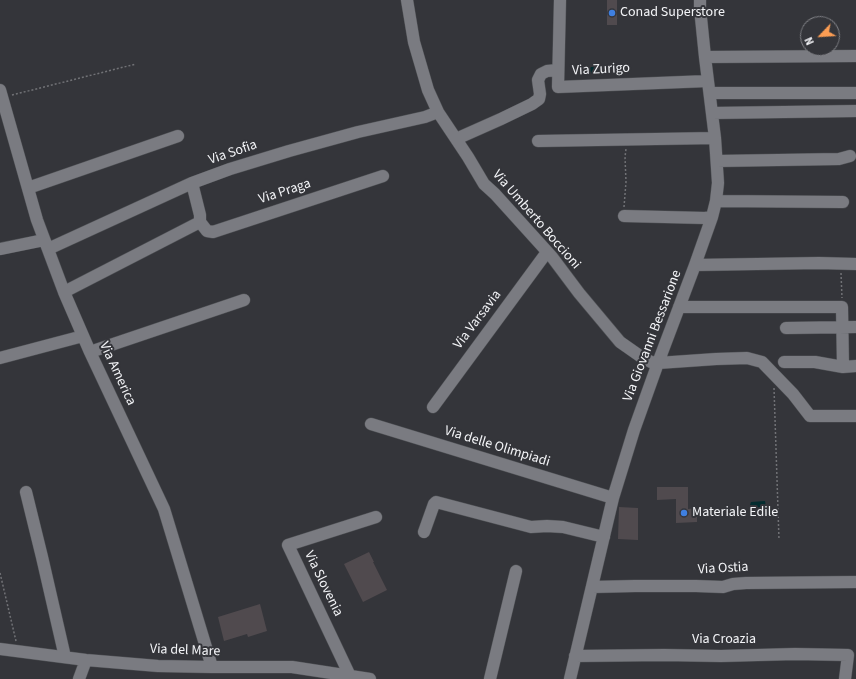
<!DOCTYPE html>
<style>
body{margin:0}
#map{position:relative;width:856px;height:679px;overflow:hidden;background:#34353a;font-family:"Source Sans 3",sans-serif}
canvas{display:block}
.north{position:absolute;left:800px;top:16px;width:40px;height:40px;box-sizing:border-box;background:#34353a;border:1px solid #808186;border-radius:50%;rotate:245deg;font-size:11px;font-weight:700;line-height:16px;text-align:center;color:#f3f4f7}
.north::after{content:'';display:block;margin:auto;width:14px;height:18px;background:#fc9d53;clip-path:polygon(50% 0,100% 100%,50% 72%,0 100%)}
</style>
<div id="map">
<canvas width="856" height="679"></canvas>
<div class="north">N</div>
</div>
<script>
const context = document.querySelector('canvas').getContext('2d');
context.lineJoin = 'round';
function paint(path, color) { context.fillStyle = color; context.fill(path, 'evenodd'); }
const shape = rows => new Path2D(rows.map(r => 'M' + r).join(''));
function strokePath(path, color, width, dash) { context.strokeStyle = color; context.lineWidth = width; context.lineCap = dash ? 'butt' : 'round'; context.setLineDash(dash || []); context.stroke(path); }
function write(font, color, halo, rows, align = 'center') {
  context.font = font + ' "Source Sans 3",sans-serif'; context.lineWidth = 4; context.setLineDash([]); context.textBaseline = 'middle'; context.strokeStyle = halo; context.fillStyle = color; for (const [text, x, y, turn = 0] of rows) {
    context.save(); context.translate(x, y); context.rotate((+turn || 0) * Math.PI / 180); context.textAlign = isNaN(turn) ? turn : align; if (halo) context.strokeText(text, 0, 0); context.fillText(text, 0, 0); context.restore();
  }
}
paint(shape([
 [605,66,607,70,605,72,605,73,592,74,589,70,591,67],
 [765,501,766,507,752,508,750,505,751,502]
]), '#032c2f');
paint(shape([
 [607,0,617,0,617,25,607,25],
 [657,487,688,487,688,509,697,508,697,522,676,523,676,499,657,500],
 [619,507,638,508,638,540,618,539],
 [369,552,374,562,373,562,387,590,363,602,344,564],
 [260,604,267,631,248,637,247,634,224,641,218,617]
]), '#504a4e');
const minor = shape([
 [407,0,414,42,428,90,438,112,468,157,484,184,495,194,552,257,579,293,620,342,640,356,651,362,658,363,716,359,747,358,762,362,793,394,810,416,856,416],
 [560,0,558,87,708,81],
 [705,57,856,56],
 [0,90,37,220,64,292,90,352,164,509,212,667],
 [710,93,856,93],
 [712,113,856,111],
 [456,139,501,119,532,104,539,99,540,94,538,80,541,74,547,71,558,70],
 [538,141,715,138],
 [717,161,839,159,850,156],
 [192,183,200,215,200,222,207,231,213,232,383,176],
 [28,188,178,136],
 [716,201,843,202],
 [624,216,705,218,712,217],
 [0,249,44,240],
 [48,249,192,183,230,169,289,151,358,132,425,117,438,112],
 [695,265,819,263,856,264],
 [64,292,200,222],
 [679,307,842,307,843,367],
 [786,328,856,327],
 [90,352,244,300],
 [0,358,83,336],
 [784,362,815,362,843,367,856,366],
 [433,407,547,252],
 [371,424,613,498],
 [26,492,42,557,65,657],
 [424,532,434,504,436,502,531,527,547,526,563,527,604,537],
 [592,587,635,586,696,586,723,587,733,584,746,583,856,582],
 [0,649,86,660,158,666,212,667,292,667,370,679],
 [575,656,664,655,721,656,795,654,848,655,845,679],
 [350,676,288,545,376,517],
 [79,679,86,660],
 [490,679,516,571],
 [570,679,613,498,634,430,658,363,695,265,712,217,716,201,718,183,715,138,705,57,700,8,700,0]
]);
strokePath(minor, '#4f5155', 13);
strokePath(shape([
 [12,95,136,64],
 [624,207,626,182,625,157,626,149],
 [841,273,842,298],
 [774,388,779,540],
 [0,573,16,641]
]), '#717276', 1.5, [2, 2]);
strokePath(minor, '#7a7b81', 12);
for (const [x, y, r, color] of [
 [612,13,4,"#3f7fe0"],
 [684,513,4,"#3f7fe0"]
]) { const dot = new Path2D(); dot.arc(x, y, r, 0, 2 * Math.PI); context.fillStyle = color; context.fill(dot); strokePath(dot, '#34353a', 1.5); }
write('14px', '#f3f4f7', '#34353a', [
 ["Conad Superstore",620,13],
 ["Materiale Edile",692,513]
], 'left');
write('14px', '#f3f4f7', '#34353a', [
 ["Via Zurigo",601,70,-3],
 ["Via Sofia",233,153,-19],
 ["Via Praga",285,192,-18],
 ["Via Umberto Boccioni",536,220,49],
 ["Via Varsavia",478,320,-53],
 ["Via Giovanni Bessarione",653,336,-69],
 ["Via America",117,374,65],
 ["Via delle Olimpiadi",497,447,17],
 ["Via Ostia",723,569,-3],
 ["Via Slovenia",323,584,64],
 ["Via Croazia",724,640],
 ["Via del Mare",185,651,2]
]);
</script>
